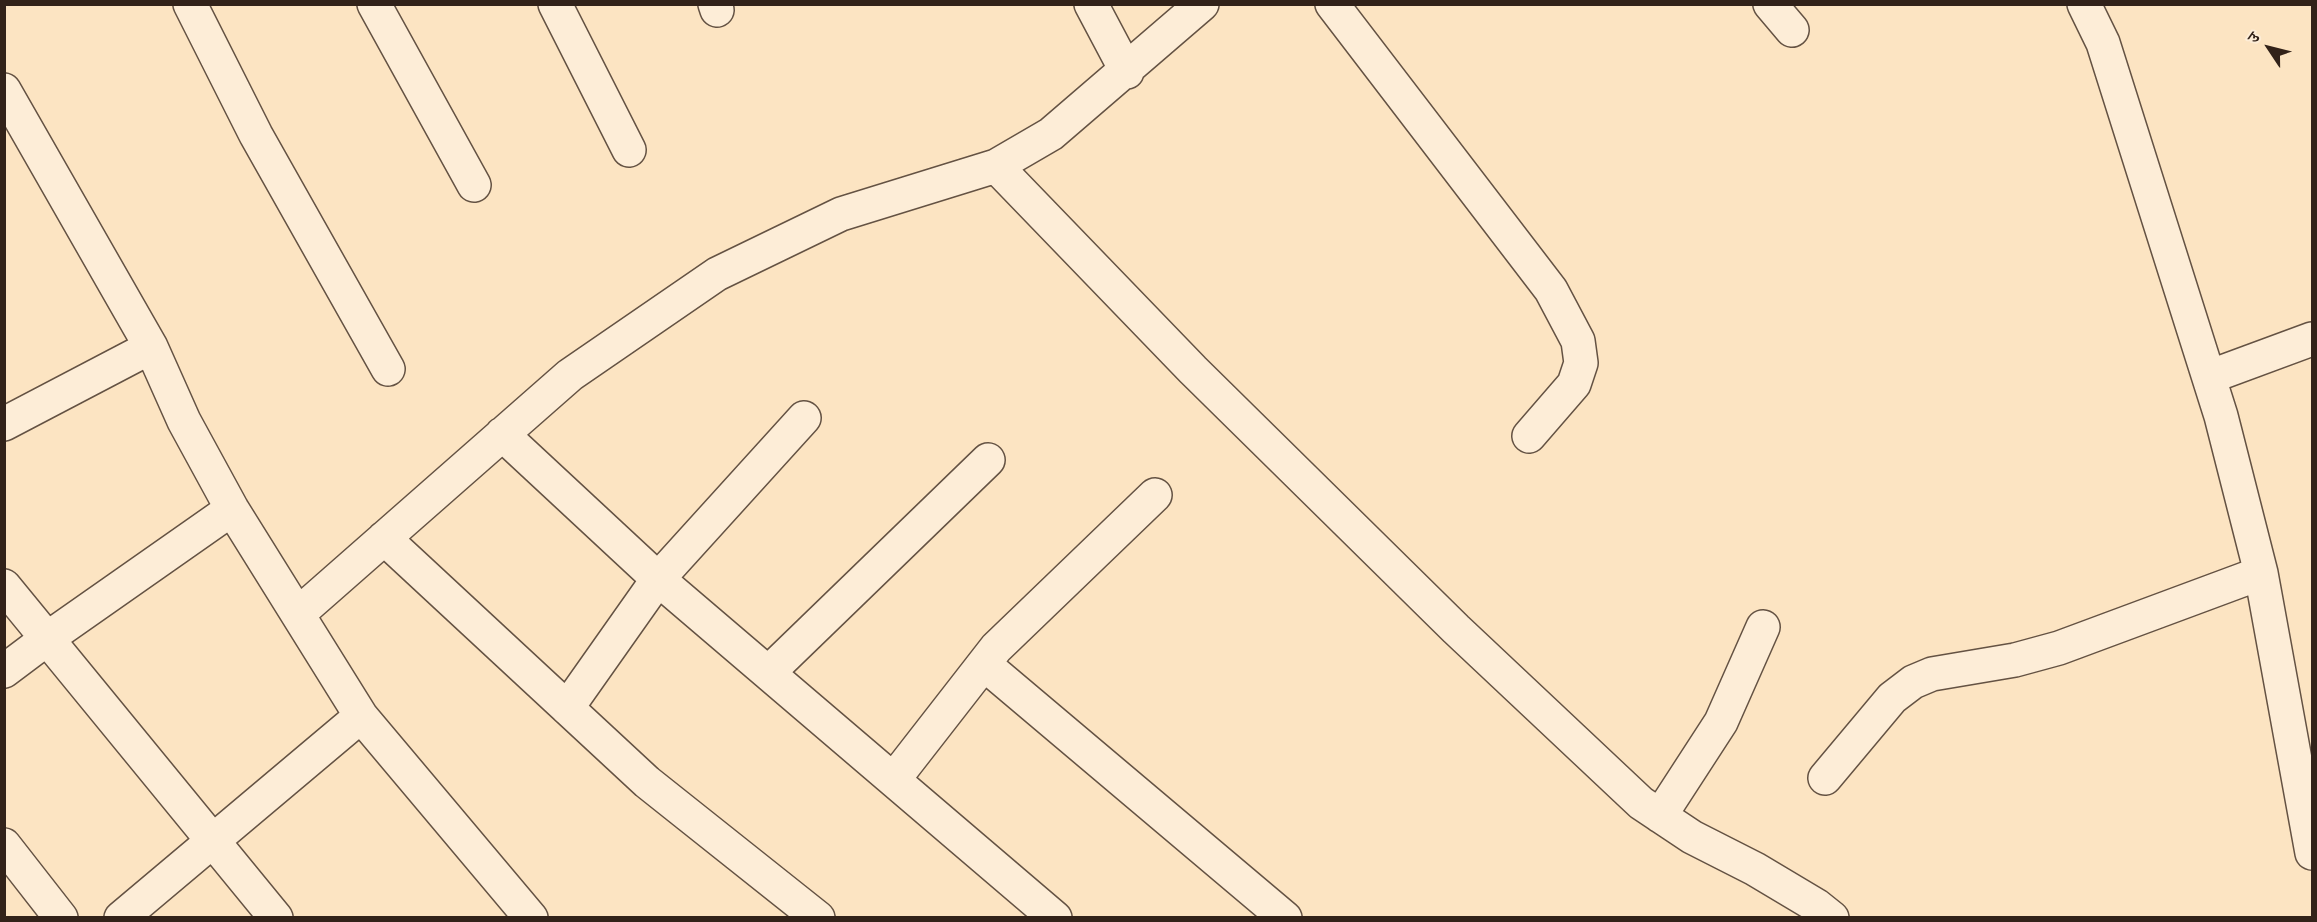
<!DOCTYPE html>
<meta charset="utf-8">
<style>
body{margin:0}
#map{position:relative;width:2317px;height:922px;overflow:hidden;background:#fce4c2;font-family:Alegreya,"Noto Serif Devanagari",serif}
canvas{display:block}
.frame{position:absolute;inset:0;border:6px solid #322219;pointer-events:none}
.north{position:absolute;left:2239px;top:18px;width:60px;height:60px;-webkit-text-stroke:4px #fdedd7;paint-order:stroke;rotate:305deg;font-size:16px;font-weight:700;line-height:24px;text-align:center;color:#322219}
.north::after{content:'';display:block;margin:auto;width:21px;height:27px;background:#322219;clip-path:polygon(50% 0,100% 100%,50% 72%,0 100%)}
</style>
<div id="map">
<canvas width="2317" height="922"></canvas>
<div class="frame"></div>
<div class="north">उ</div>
</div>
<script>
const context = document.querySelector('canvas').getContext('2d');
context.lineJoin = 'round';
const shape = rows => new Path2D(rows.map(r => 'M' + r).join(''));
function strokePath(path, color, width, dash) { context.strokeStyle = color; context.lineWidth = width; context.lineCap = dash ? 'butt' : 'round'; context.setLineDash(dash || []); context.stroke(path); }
const minor = shape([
 [190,4,256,135,388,369],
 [374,4,474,185],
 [555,4,629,150],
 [715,4,717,10],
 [1091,4,1127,72],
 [1332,4,1551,290,1578,341,1581,363,1574,384,1529,436],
 [1770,4,1792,30],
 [2084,4,2103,43,2221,416,2261,573,2312,853],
 [4,90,151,347,184,421,232,509,361,716,531,918],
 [996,166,1193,370,1456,629,1641,803,1692,837,1755,869,1817,906,1832,918],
 [2209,377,2312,339],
 [4,424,151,347],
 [502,434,658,579,1055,918],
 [384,538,647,782,818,918],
 [4,586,276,918],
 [298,614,570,375,717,274,841,214,996,166,1051,134,1202,4],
 [984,664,1285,918],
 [4,671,48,638,232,509],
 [769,672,988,460],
 [567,708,658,579,804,418],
 [1825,778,1892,698,1913,682,1932,674,2015,660,2059,648,2261,573],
 [894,779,996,648,1155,495],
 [1660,816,1721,722,1763,627],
 [4,845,61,918],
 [121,918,361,716]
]);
strokePath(minor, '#645243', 36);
strokePath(minor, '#fdedd7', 33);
</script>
